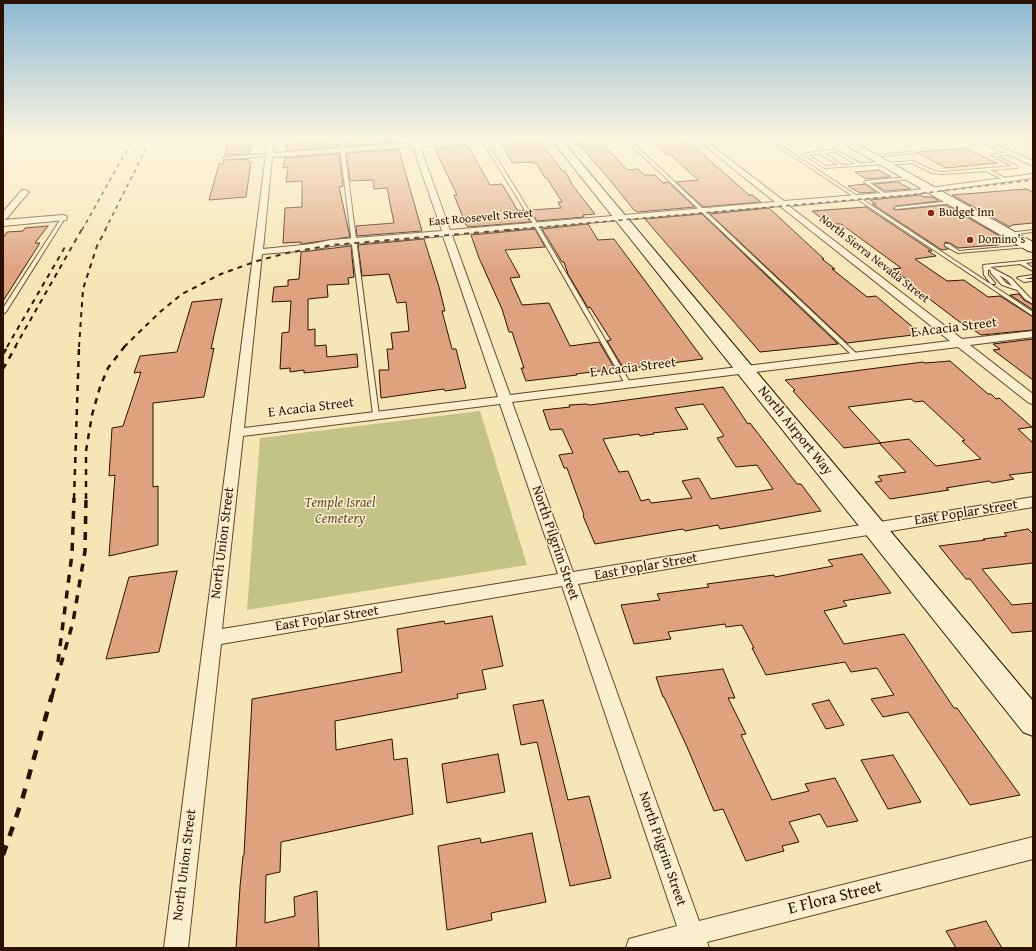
<!DOCTYPE html>
<style>
body{margin:0}
#map{position:relative;width:1036px;height:951px;overflow:hidden;background:#f6e6b5;font-family:"Gentium Book Plus",serif}
canvas{display:block}
.frame{position:absolute;inset:0;border:4px solid #2e1000;pointer-events:none}
</style>
<div id="map">
<canvas width="1036" height="951"></canvas>
<div class="frame"></div>
</div>
<script>
const context = document.querySelector('canvas').getContext('2d');
context.lineJoin = 'round';
function paint(path, color) { context.fillStyle = color; context.fill(path, 'evenodd'); }
const shape = rows => new Path2D(rows.map(r => 'M' + r).join(''));
function strokePath(path, color, width, dash) { context.strokeStyle = color; context.lineWidth = width; context.lineCap = dash ? 'butt' : 'round'; context.setLineDash(dash || []); context.stroke(path); }
function write(font, color, halo, rows, align = 'center') {
  context.font = font + ' "Gentium Book Plus",serif'; context.lineWidth = 3; context.setLineDash([]); context.textBaseline = 'middle'; context.strokeStyle = halo; context.fillStyle = color; for (const [text, x, y, turn = 0] of rows) {
    context.save(); context.translate(x, y); context.rotate((+turn || 0) * Math.PI / 180); context.textAlign = isNaN(turn) ? turn : align; if (halo) context.strokeText(text, 0, 0); context.fillText(text, 0, 0); context.restore();
  }
}
paint(shape([
 [480,411,527,565,247,610,260,438]
]), '#c3c388');
const building = shape([
 [229,139,252,139,249,154,225,155,229,139],
 [350,139,393,139,394,143,345,146,345,140,350,139],
 [574,139,598,139,627,170,638,169,644,175,655,175,663,183,668,182,695,207,638,212,634,210,610,180,574,139],
 [681,139,684,142,689,142,749,195,752,195,761,202,703,207,676,182,698,180,671,155,667,155,651,140,681,139],
 [338,140,338,147,286,151,287,144,338,140],
 [540,141,562,171,565,171,573,186,595,214,583,215,584,217,537,221,530,210,561,208,558,202,562,202,547,178,545,178,536,163,533,163,532,162,512,163,502,144,540,141],
 [468,146,490,185,502,184,518,211,523,210,530,222,468,227,466,225,454,195,457,195,435,149,468,146],
 [965,148,997,163,946,168,918,153,918,152,965,148],
 [395,150,399,150,422,231,357,236,356,226,394,223,387,188,374,189,373,180,350,181,346,153,395,150],
 [339,154,343,186,339,187,350,237,301,244,301,242,283,243,285,208,302,207,302,181,286,182,288,167,283,168,285,158,339,154],
 [248,159,248,162,251,162,246,197,209,200,219,164,223,164,224,160,248,159],
 [879,170,891,177,866,179,855,172,879,170],
 [898,182,911,189,885,191,874,184,898,182],
 [865,184,876,192,860,193,848,186,865,184],
 [1026,189,1033,192,1033,223,1012,225,1010,227,952,195,1026,189],
 [920,195,924,197,932,197,939,201,896,206,893,209,896,210,946,205,1003,238,998,245,958,248,950,243,945,242,944,246,948,249,942,250,872,204,876,204,870,200,920,195],
 [866,207,932,251,928,251,936,256,915,259,947,281,964,280,988,297,1000,296,1033,317,1033,330,981,335,968,326,965,326,907,282,910,282,893,269,901,268,841,224,829,224,812,211,866,207],
 [769,208,824,259,822,259,835,269,832,269,867,297,876,296,921,334,847,343,710,214,769,208],
 [702,214,838,344,760,352,645,219,702,214],
 [588,224,598,240,614,239,703,359,624,369,607,341,611,340,590,307,588,308,568,274,564,262,562,262,542,229,588,224],
 [48,226,35,243,40,243,3,301,3,238,7,232,23,231,25,228,48,226],
 [535,229,545,247,505,250,520,277,510,278,522,305,549,303,570,346,599,342,615,369,576,374,577,375,526,381,521,368,524,368,512,332,509,332,502,309,479,258,471,235,535,229],
 [424,239,439,287,445,311,442,311,452,349,456,349,466,388,445,391,444,389,381,398,379,370,389,370,387,349,393,349,391,333,409,331,406,302,397,303,389,274,362,276,358,245,424,239],
 [351,246,354,277,348,278,349,284,327,285,328,297,308,299,308,330,315,329,315,346,326,345,327,357,357,354,358,367,304,373,304,370,290,372,290,368,280,369,282,333,289,332,291,301,272,302,274,287,288,286,288,280,299,279,301,252,351,246],
 [1019,294,1024,300,1033,305,1033,310,1010,295,1019,294],
 [222,299,211,349,214,348,204,397,153,403,153,487,158,486,158,545,109,556,115,475,109,476,112,428,123,426,141,372,134,373,140,356,177,352,192,302,222,299],
 [1033,339,1033,380,993,350,1000,349,993,344,1033,339],
 [950,361,988,394,991,394,996,399,999,398,1032,427,1018,429,1033,443,1033,472,1009,475,1014,479,992,483,989,481,946,488,949,490,890,499,875,482,882,481,878,476,906,472,879,443,909,439,936,466,981,459,962,441,965,440,923,401,915,402,911,399,848,407,881,443,844,448,793,391,795,390,785,380,923,362,925,363,950,361],
 [723,387,748,424,750,423,797,484,801,484,821,511,738,526,720,529,718,525,685,531,683,529,595,544,583,516,584,515,567,468,564,468,559,455,573,453,562,429,550,430,543,410,570,407,569,405,586,404,590,405,723,387],
 [703,404,724,436,717,438,736,467,757,465,773,489,711,499,699,478,682,481,692,498,651,503,649,499,641,501,628,471,619,472,603,439,639,434,640,436,654,434,653,433,688,429,675,408,703,404],
 [1028,529,1033,534,1033,563,982,569,1012,605,1033,603,1033,631,1012,633,970,579,966,579,939,546,985,540,983,539,1007,536,1004,533,1028,529],
 [862,554,891,593,843,601,847,606,824,611,844,644,904,634,954,708,957,708,1020,795,970,805,908,712,883,717,871,699,894,695,877,668,851,672,845,662,766,675,752,648,754,648,742,625,726,627,725,624,668,632,671,639,634,644,621,605,660,600,657,594,709,587,707,584,774,575,775,577,833,566,828,560,862,554],
 [177,571,159,652,106,659,129,577,177,571],
 [492,616,503,666,482,670,486,689,457,694,458,698,335,721,336,750,392,739,394,760,407,758,413,814,281,842,280,872,266,875,265,923,295,916,294,897,317,891,319,948,236,948,240,887,243,856,244,855,252,699,402,672,397,629,444,621,445,624,492,616],
 [723,669,735,698,728,698,746,734,741,735,772,800,809,791,805,784,835,778,858,821,827,827,820,814,789,822,799,842,782,846,784,851,746,861,723,809,714,811,687,747,664,697,663,697,656,677,723,669],
 [543,700,568,800,589,796,611,878,570,886,537,742,521,745,513,705,543,700],
 [829,700,844,725,826,729,812,704,829,700],
 [498,754,505,792,447,803,442,764,498,754],
 [893,755,921,802,888,809,861,760,893,755],
 [532,833,546,902,491,913,492,920,447,930,438,846,480,838,481,843,532,833],
 [986,921,1002,948,956,948,946,931,986,921]
]);
paint(building, '#dea27f');
strokePath(building, '#2e1000', 1);
const service = shape([
 [339,139,343,139,379,415,376,417,373,415,339,139],
 [481,139,485,139,538,225,631,384,630,385,626,385,625,384,534,225,481,139],
 [625,139,629,139,858,355,858,357,854,357,625,139],
 [767,139,771,139,1033,312,1033,316,767,139],
 [836,150,860,163,883,162,885,163,883,164,825,168,802,154,820,151,836,150],
 [835,152,856,164,842,165,824,153,835,152],
 [820,154,838,165,826,166,808,155,820,154],
 [916,151,917,153,871,157,869,156,916,151],
 [1009,152,1010,154,997,156,1017,166,1017,168,990,170,1007,179,1007,181,1006,181,986,171,943,174,932,173,912,163,886,165,884,164,886,163,913,161,934,171,943,172,1012,166,991,155,1009,152],
 [269,154,270,156,225,159,223,158,225,157,269,154],
 [909,177,911,178,910,179,870,183,886,194,886,196,885,196,864,182,866,181,909,177],
 [952,201,953,201,953,203,896,209,894,208,896,207,952,201],
 [62,217,65,218,6,312,3,314,3,308,62,217],
 [1033,230,1033,232,1008,235,1006,234,1008,233,1033,230],
 [945,244,949,244,959,251,1028,245,1030,246,1028,247,958,253,945,246,945,244],
 [1033,260,1033,262,1026,263,1033,268,1033,271,1020,264,990,267,1011,278,1029,297,1033,300,1033,304,1025,299,1017,290,1002,285,991,273,991,271,988,269,988,275,995,283,995,284,991,284,984,275,983,265,1033,260],
 [999,275,1007,280,1012,286,1006,283,999,275],
 [1033,275,1033,277,1024,279,1033,279,1033,281,1024,282,1017,278,1019,277,1033,275]
]);
const minor = shape([
 [268,139,274,139,273,153,412,143,411,139,417,139,419,143,479,139,510,139,507,141,420,147,450,230,775,202,696,139,703,139,784,201,907,191,1033,174,1033,178,907,195,789,206,962,339,1033,331,1033,337,970,345,1033,394,1033,404,1029,403,958,347,512,402,573,572,1033,497,1033,507,578,584,699,921,1033,837,1033,859,707,942,709,948,626,948,629,939,677,926,562,586,221,644,188,948,164,948,268,139],
 [413,147,442,231,331,240,312,244,263,249,272,157,413,147],
 [780,206,950,341,510,395,452,235,780,206],
 [443,236,498,397,244,428,262,254,312,250,331,246,443,236],
 [500,404,558,574,222,629,243,436,500,404],
 [975,139,983,139,1033,161,1033,166,975,139],
 [22,190,25,190,29,192,6,219,3,220,3,212,22,190],
 [63,215,66,216,67,218,66,220,3,226,3,220,63,215]
]);
const secondary = shape([
 [551,139,561,139,1033,701,1033,736,1023,732,551,139],
 [836,139,848,139,1033,242,1033,252,1028,251,836,139]
]);
strokePath(service, '#60462d', 2);
strokePath(minor, '#60462d', 2);
strokePath(secondary, '#2e1000', 2);
paint(service, '#f9efcf');
paint(minor, '#f9efcf');
paint(secondary, '#f9efcf');
strokePath(shape([
 [82,230,133,139],
 [105,230,151,139],
 [507,230,909,195,1033,180]
]), '#2e1000', 1.5, [4, 4]);
strokePath(shape([
 [7,347,65,247],
 [15,347,82,229],
 [79,347,83,289,97,246,106,229],
 [124,347,160,312,182,294,221,274,257,261,287,253,332,245,519,229]
]), '#2e1000', 2, [5, 5]);
strokePath(shape([
 [3,354,8,346],
 [3,369,16,346],
 [74,499,79,346],
 [86,499,86,451,92,415,100,387,108,368,125,346]
]), '#2e1000', 2.5, [6, 6]);
strokePath(shape([
 [58,662,72,554,74,498],
 [52,696,73,622,85,551,86,498]
]), '#2e1000', 3.5, [8, 8]);
strokePath(shape([
 [3,855,22,800,52,695]
]), '#2e1000', 4.5, [10, 10]);
const sky = context.createLinearGradient(0, 0, 0, 272);
sky.addColorStop(0, '#8bb8d4');
sky.addColorStop(0.51, '#fbf4de');
sky.addColorStop(1, '#fbf4de00');
context.fillStyle = sky;
context.fillRect(0, 0, 1036, 272);
for (const [x, y, r, color] of [
 [931,213,4,"#8f2418"],
 [970,240,4,"#8f2418"]
]) { const dot = new Path2D(); dot.arc(x, y, r, 0, 2 * Math.PI); context.fillStyle = color; context.fill(dot); strokePath(dot, '#f9efcf', 1.5); }
write('12px', '#2e1000', '#f9efcf', [
 ["Budget Inn",939,213],
 ["Domino's",978,240]
], 'left');
write('12px', '#2e1000', '#f9efcf', [
 ["East Roosevelt Street",481,218,-5],
 ["North Sierra Nevada Street",874,259,38]
]);
write('14px', '#2e1000', '#f9efcf', [
 ["E Acacia Street",954,328,-7],
 ["E Acacia Street",633,368,-7],
 ["E Acacia Street",311,408,-7],
 ["North Airport Way",795,431,51],
 ["East Poplar Street",966,513,-9],
 ["North Union Street",223,543,-83],
 ["North Pilgrim Street",555,543,71],
 ["East Poplar Street",646,567,-10],
 ["East Poplar Street",327,619,-9],
 ["North Pilgrim Street",662,849,71],
 ["North Union Street",185,865,-83]
]);
write('italic 14px', '#624f30', '#f9efcf', [
 ["Temple Israel",340,503],
 ["Cemetery",340,519]
]);
write('17px', '#2e1000', '#f9efcf', [
 ["E Flora Street",835,898,-14]
]);
</script>
